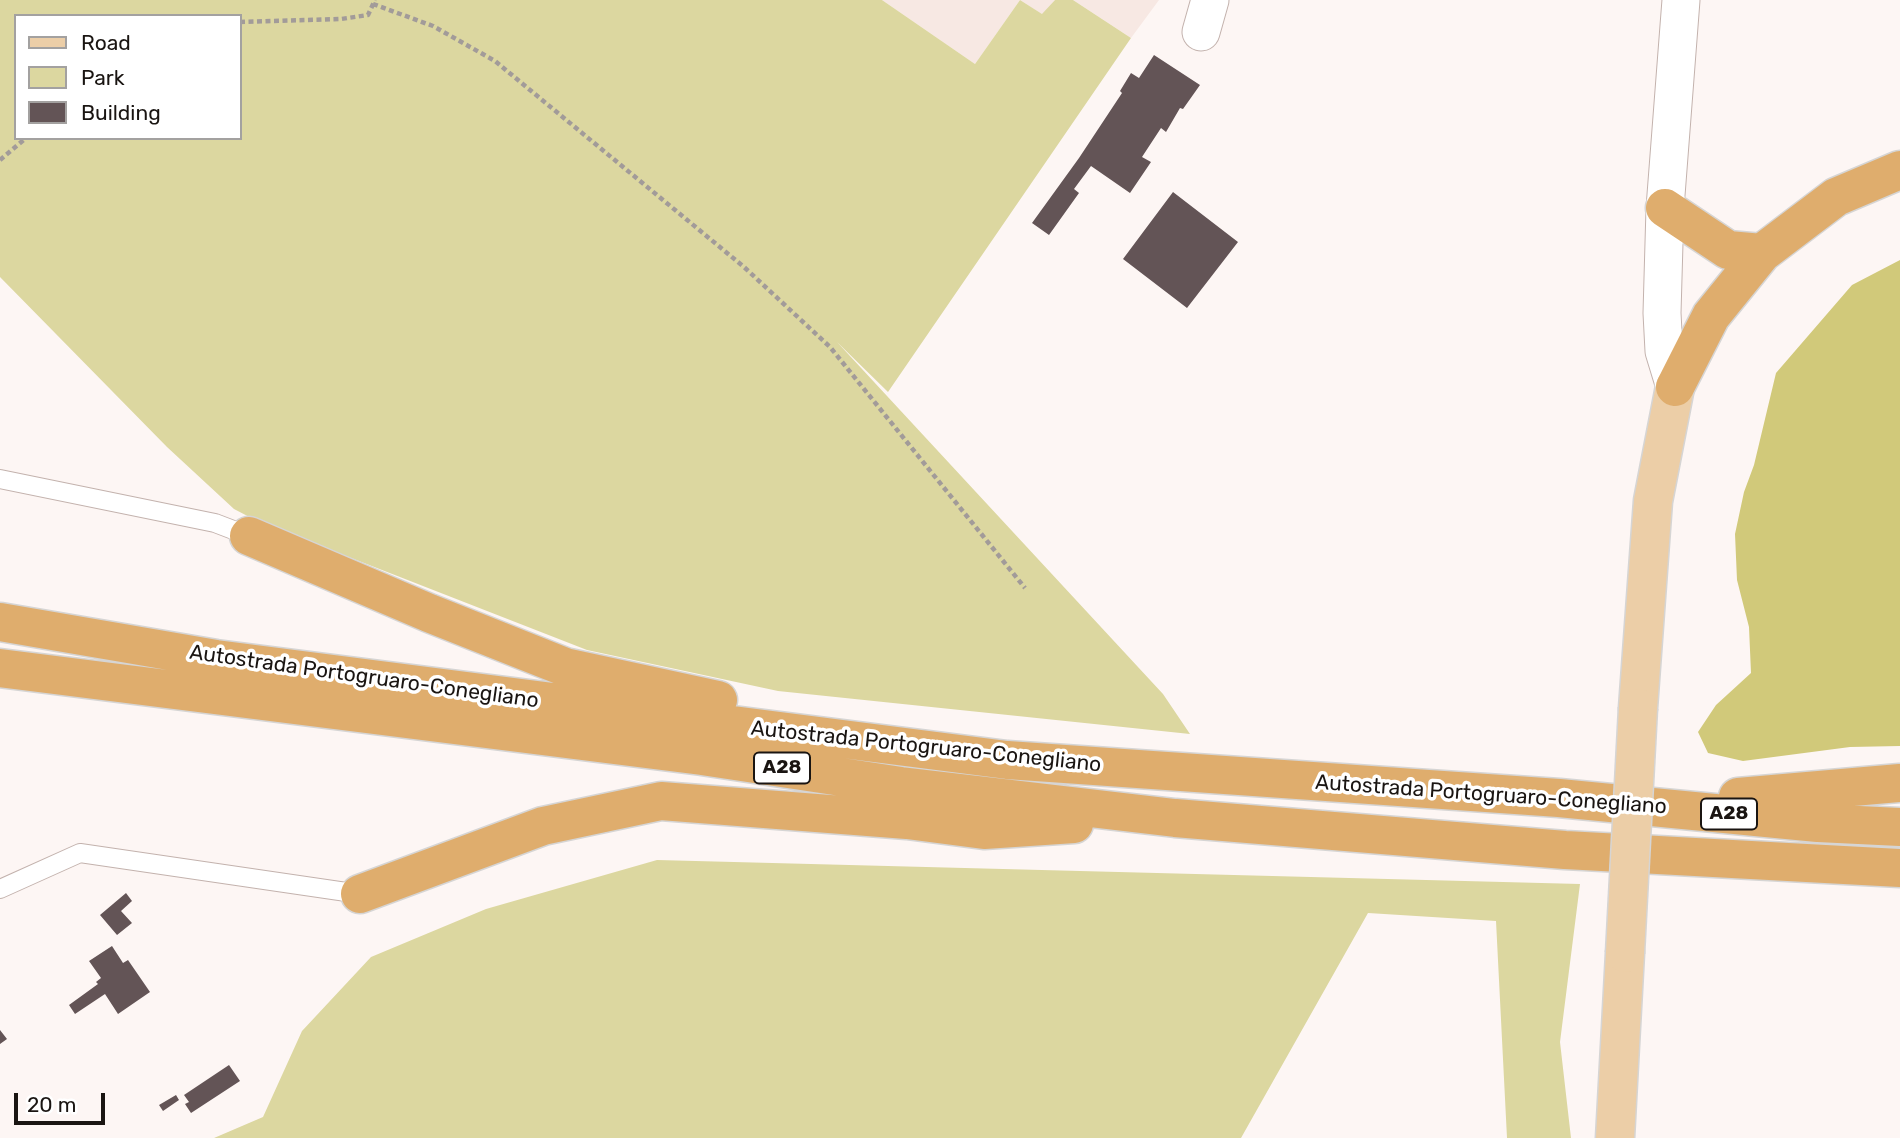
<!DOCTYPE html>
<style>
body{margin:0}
#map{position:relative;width:1900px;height:1138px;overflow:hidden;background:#fdf6f4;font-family:Rubik,sans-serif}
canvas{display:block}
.legend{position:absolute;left:14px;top:14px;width:228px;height:126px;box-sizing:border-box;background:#fff;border:2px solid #a3a1a0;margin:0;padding:9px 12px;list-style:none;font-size:21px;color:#1a1512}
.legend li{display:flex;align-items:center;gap:14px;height:35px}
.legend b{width:35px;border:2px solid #a3a1a0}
.scale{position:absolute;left:14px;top:1093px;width:91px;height:32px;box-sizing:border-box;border:4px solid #1a1512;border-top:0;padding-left:9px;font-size:21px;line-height:24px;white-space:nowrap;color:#1a1512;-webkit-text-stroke:5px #fff;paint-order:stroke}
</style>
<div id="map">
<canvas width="1900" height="1138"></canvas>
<ul class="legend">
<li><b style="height:9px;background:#eccea7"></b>Road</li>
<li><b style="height:19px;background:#dcd7a0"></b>Park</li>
<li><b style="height:19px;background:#635456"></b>Building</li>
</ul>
<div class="scale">20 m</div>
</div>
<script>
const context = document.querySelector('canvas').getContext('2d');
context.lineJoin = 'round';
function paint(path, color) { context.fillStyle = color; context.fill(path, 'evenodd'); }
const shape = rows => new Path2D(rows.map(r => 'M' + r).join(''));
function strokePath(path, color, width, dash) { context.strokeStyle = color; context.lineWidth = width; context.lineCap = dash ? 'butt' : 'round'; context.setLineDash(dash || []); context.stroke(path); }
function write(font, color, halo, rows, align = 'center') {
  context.font = font + ' Rubik,sans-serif'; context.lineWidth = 7; context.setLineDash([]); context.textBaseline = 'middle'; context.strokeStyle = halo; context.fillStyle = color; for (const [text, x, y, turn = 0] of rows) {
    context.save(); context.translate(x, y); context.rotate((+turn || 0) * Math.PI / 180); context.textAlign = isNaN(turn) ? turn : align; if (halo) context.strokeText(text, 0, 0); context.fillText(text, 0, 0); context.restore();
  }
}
paint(shape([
 [882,0,1020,0,975,64],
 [1020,0,1055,0,1043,15],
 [1073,0,1159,0,1131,38]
]), '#f7e8e3');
paint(shape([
 [0,0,882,0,975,64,1020,0,1042,14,1055,0,1073,0,1131,38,888,392,837,342,1163,694,1190,734,778,691,587,650,259,522,234,509,167,447,0,277],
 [16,16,240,16,240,138,16,138],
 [657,860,1580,884,1560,1042,1571,1138,1507,1138,1496,921,1368,913,1241,1138,214,1138,263,1117,302,1031,371,957,486,909]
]), '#dcd7a0');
paint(shape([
 [1900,260,1900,746,1850,747,1743,761,1708,753,1698,732,1716,705,1751,673,1749,627,1737,580,1735,534,1744,492,1754,465,1776,373,1852,285]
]), '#d1c97a');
paint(shape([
 [1154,55,1200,85,1183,109,1180,108,1166,132,1161,128,1142,157,1151,162,1130,193,1091,166,1074,189,1079,193,1049,235,1032,223,1079,158,1122,93,1120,91,1131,73,1139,78],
 [1173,192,1238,242,1187,308,1123,259],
 [126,893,132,901,121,911,132,923,117,935,100,915],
 [112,946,123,963,128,960,150,992,118,1014,105,994,75,1014,69,1005,98,984,96,982,101,978,89,961],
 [0,1030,7,1039,0,1044],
 [229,1065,240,1081,191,1113,185,1104,189,1102,184,1095],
 [176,1095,179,1100,163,1111,159,1105]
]), '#635456');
const service = shape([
 [0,479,215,523,249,536],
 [0,889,80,853,360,894]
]);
const minor = shape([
 [1201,32,1210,0],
 [1675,387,1664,351,1662,313,1665,208,1681,0]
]);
const primary = shape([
 [1638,708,1653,501,1675,387],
 [1615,1138,1625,953]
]);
const motorway = shape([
 [1665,208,1728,250,1762,253],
 [1675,387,1711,316,1762,253,1836,197,1900,170],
 [249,536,429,613,565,667,718,700],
 [0,622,216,659,1007,760,1559,798,1818,823,1900,827],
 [0,668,702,756,901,786,1175,818,1565,850,1900,868],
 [1738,797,1900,783],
 [360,894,543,826,661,801,907,820,984,830,1074,824]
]);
strokePath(service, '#c3b2ad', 20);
strokePath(minor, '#c3b2ad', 39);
strokePath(primary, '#d6d5d4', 41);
strokePath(motorway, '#d6d5d4', 41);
strokePath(shape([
 [373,4,433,26,495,61,744,267,830,347,1025,588],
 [240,22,341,19,368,15,375,0],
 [0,160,26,138]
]), '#a29b99', 4.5, [5, 3.5]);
strokePath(service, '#fff', 18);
strokePath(minor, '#fff', 37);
strokePath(primary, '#eccea7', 38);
strokePath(motorway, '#dfad6d', 38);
const primaryBridge = shape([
 [1625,953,1638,708]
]);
strokePath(primaryBridge, '#d6d5d4', 41, []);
strokePath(primaryBridge, '#eccea7', 38);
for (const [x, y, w] of [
 [782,768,56],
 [1729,814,56]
]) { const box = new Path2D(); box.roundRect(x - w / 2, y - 15.5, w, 31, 5); context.fillStyle = '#fff'; context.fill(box); strokePath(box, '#1a1512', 2); }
write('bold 19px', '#1a1512', null, [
 ["A28",782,768],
 ["A28",1729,814]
]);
write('21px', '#1a1512', '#fff', [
 ["Autostrada Portogruaro-Conegliano",364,677,8],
 ["Autostrada Portogruaro-Conegliano",926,747,6],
 ["Autostrada Portogruaro-Conegliano",1491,795,4]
]);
</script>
